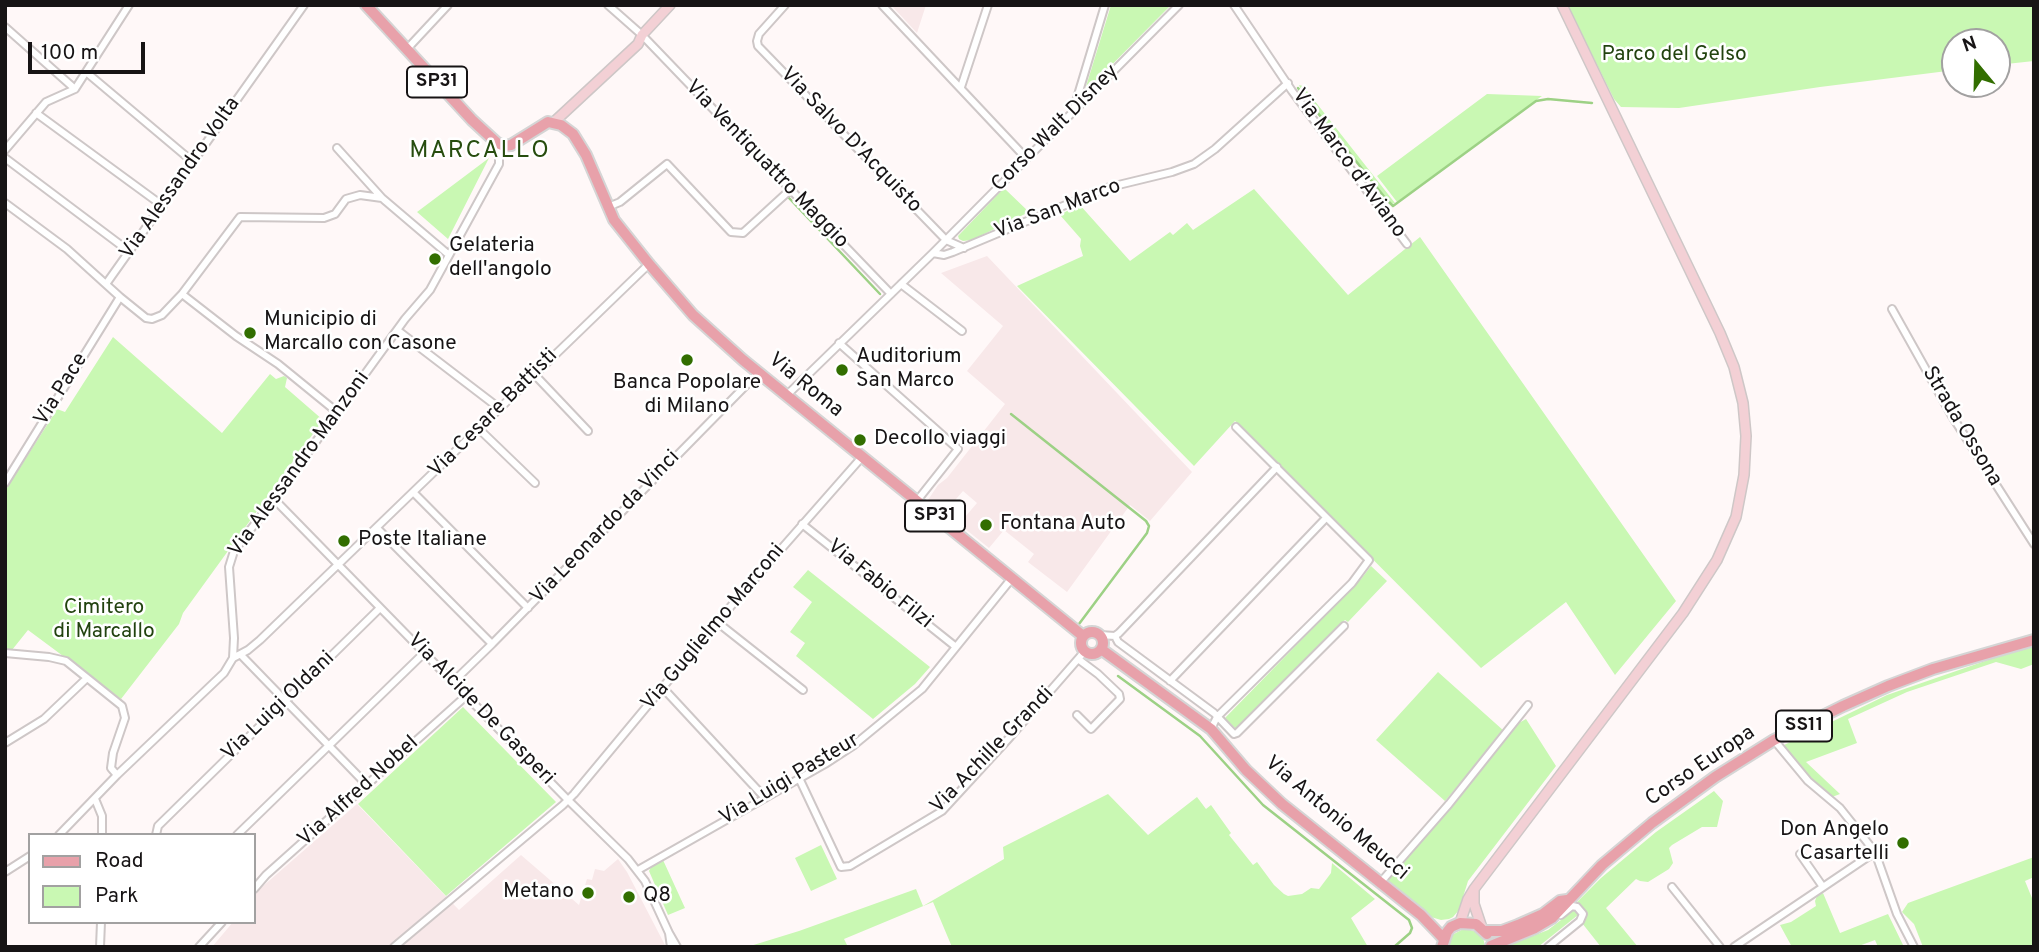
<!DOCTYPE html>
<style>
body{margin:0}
#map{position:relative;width:2039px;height:952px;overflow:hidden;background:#fff8f8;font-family:Overpass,sans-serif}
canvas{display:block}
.frame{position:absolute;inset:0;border:7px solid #171415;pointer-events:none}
.legend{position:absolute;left:28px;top:833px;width:228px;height:91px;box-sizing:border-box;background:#fff;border:2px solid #a2a1a1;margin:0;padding:9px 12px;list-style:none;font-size:21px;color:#171415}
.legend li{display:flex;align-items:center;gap:14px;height:35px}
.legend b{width:35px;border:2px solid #a2a1a1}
.north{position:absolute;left:1941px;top:28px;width:70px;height:70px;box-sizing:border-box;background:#fff;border:2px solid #a2a1a1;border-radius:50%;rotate:341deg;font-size:19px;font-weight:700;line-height:28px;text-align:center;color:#171415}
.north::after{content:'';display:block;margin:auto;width:24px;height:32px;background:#326e00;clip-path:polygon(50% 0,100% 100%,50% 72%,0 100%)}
.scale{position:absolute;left:28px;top:42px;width:117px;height:32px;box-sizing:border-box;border:4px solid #171415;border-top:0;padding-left:9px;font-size:21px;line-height:24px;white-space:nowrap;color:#171415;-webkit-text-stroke:5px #fff;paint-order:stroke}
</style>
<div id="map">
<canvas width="2039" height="952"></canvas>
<div class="frame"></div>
<ul class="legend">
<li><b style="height:9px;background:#e8a1aa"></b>Road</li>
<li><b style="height:19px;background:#c9f8b3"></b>Park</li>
</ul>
<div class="north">N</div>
<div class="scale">100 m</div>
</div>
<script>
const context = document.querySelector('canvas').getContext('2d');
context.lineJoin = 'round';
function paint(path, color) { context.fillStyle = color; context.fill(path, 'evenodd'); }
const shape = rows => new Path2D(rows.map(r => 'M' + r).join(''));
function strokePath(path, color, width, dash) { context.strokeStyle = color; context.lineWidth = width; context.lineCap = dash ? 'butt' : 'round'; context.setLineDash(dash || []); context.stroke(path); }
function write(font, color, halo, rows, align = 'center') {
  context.font = font + ' Overpass,sans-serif'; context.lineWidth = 5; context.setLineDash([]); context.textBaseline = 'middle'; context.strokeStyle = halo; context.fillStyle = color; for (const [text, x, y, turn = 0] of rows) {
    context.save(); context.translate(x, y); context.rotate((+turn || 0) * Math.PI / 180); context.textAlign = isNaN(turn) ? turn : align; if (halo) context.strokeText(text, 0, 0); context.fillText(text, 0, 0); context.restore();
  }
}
paint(shape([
 [891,5,926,5,917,33],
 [987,256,1192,472,1150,521,1130,505,1067,592,1028,562,1034,554,1004,530,989,548,959,524,977,503,963,491,944,513,928,500,938,485,947,478,1005,404,967,371,1003,326,941,273],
 [357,804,459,910,521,855,579,905,587,879,592,880,595,869,604,871,618,859,627,872,666,947,212,947,233,922,254,922,254,894]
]), '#f8e8e9');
paint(shape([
 [1111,5,1171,5,1084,93],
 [1567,5,2034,5,2034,61,1997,65,1997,42,1955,42,1955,70,1820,87,1679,108,1621,107,1614,99],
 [1299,85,1303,86,1395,203,1392,204,1386,198,1302,92],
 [1487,94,1542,96,1397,202,1377,176],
 [489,158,448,239,417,212],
 [1004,188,1029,212,972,240,963,241,959,239,958,236],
 [1254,189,1348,295,1420,237,1676,601,1615,675,1566,602,1481,668,1235,421,1194,466,1017,286,1083,256,1080,246,1081,239,1060,215,1079,204,1130,261,1170,232,1173,235,1187,223,1193,230],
 [113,337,222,433,270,374,276,379,284,376,287,378,285,387,323,420,183,613,179,624,121,699,28,630,12,650,5,650,5,491,54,414,57,409,65,412],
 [1371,566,1387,581,1348,622,1345,620,1236,729,1225,718,1361,579],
 [808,570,930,667,915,684,873,719,796,656,805,643,790,632,812,602,793,587],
 [2034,647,2034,664,2021,669,1996,662,1907,692,1848,719,1857,743,1806,762,1840,794,1832,797,1813,782,1784,749,1784,745,1887,695,2011,652],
 [1438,672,1504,731,1445,801,1376,740],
 [463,707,556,802,446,896,358,804],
 [1526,719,1556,766,1468,881,1459,910,1453,917,1449,919,1441,920,1431,917,1386,881,1450,807,1517,724],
 [1714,791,1723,801,1717,827,1702,827,1672,845,1669,848,1673,863,1669,869,1648,882,1640,881,1636,879,1606,908,1638,947,1601,947,1582,923,1585,914,1584,909,1576,903,1601,878,1656,832],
 [1108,794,1148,835,1197,797,1206,809,1211,805,1231,833,1229,835,1253,865,1257,862,1274,885,1284,894,1288,896,1302,894,1311,888,1319,889,1331,873,1332,863,1375,899,1351,918,1368,947,952,947,933,902,844,939,848,947,747,947,799,931,916,889,923,906,1004,859,1003,847],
 [821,845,837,879,811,891,795,858],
 [2034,857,2034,877,2025,881,2034,903,2034,947,1923,947,1914,924,1902,912,1908,903],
 [663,860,685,908,668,915,649,871,651,867],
 [1823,893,1840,933,1888,914,1904,947,1878,947,1875,940,1856,947,1792,947,1780,925,1791,922,1816,906,1815,901,1817,896],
 [1574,910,1578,915,1538,947,1504,947,1548,930],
 [1465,928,1479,933,1484,941,1485,947,1449,947,1452,935]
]), '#c9f8b3');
strokePath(shape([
 [1298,88,1386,199,1393,206,1536,101,1548,99,1592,103],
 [789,198,880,294],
 [1011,414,1146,521,1149,526,1147,533,1079,624],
 [1118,676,1200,736,1263,805,1409,920,1412,928,1410,933,1394,947]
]), '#9dd185', 2.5);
const street = shape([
 [608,5,642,35,891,294],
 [785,5,759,34,757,41,758,46,946,240,964,248],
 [882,5,1026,158],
 [1234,5,1292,91,1407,244],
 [5,27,75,89],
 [407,49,448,5],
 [86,72,193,162],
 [961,87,988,5],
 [1074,108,1105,5],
 [36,113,163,206],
 [337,148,382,198],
 [5,150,46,102,75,89,129,5],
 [5,158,130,252],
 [5,203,67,249,120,297,146,318,152,319,162,315,182,294,240,217,324,218,335,214,346,199,360,195,382,198,449,255],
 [608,207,620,202,667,164,731,232,743,233,790,190],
 [933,253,944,255,953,252,1106,188,1172,172,1194,164,1215,149,1288,83],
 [106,284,304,5],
 [901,284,962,331],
 [182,294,236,336,278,364,337,412],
 [1892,309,1952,416,2034,544],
 [397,330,499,408],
 [839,343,958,449,916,502],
 [534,374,588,431],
 [787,395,933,253,1179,5],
 [479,429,535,483],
 [5,483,120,297],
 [414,493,528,608],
 [274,499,567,799,628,859,645,881,669,933],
 [802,524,956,647],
 [377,528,492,644],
 [717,622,803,690],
 [1100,635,1115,636,1119,633,1277,467],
 [1115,636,1118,642,1214,713,1234,734,1237,733,1344,626],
 [5,653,49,657,66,661,122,706,125,718,113,753,111,768,117,775],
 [241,655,367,785],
 [233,658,234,638,229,567,234,551,277,495,405,319,430,290,499,164,499,152,497,143],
 [1170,681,1326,518],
 [453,682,492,644,759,372],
 [663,688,765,798],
 [1077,715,1091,729,1120,699,1119,694,1098,674,1078,659],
 [1211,729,1217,717,1352,583,1369,560,1236,427],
 [1774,740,1808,781,1840,808,1875,852,1897,914,1914,947],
 [5,743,44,719,87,678],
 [799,778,841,867,850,866,942,811,1010,737,1085,651],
 [95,799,102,816,102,835],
 [59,835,117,775,224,673,233,658,248,650,260,640,649,264],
 [156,835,158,826,380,608],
 [237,835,424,653],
 [1800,854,1823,887],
 [638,870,825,764,854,745,922,689,1012,578],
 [5,872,30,856],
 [1380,883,1449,804,1528,705],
 [1672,887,1720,947],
 [254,889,266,875,466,696],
 [100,947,101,922],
 [199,947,222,922],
 [394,947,563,805,574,794,717,622,862,457],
 [671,947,669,933,677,947],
 [1548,947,1580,921,1583,914,1577,907,1572,906,1561,915],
 [1734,947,1875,852]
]);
const secondary = shape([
 [554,122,638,44,642,35,670,5],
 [1474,891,1474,904,1482,928],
 [1460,923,1468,899,1474,889,1683,613,1717,560,1736,517,1744,475,1746,436,1743,403,1734,367,1720,333,1562,5]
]);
const primary = shape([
 [366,5,472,120,497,143,504,146,511,145,548,122,561,125,573,134,586,155,614,220,649,264,693,315,743,360,1083,636],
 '1081 643a11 11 0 1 1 22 0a11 11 0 1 1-22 0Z',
 [1101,649,1211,729,1246,770,1282,804,1421,915,1443,938],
 [1484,931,1502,931,1518,925,1543,914,1560,901,1567,900],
 [1491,946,1535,928,1552,918,1602,865,1652,823,1715,777,1774,740,1843,706,1888,686,1933,669,2034,640],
 [1442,947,1447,932,1451,927,1460,923,1476,924,1487,934]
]);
strokePath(street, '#cec7c7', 10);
strokePath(secondary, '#cec7c7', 12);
strokePath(primary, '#d5d5d5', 14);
strokePath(street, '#fff', 6);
strokePath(secondary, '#f3d0d5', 9);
strokePath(primary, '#e8a1aa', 10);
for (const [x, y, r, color] of [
 [435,259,7,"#326e00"],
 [250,333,7,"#326e00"],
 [687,360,7,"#326e00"],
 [842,370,7,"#326e00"],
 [860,440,7,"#326e00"],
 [986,525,7,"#326e00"],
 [344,541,7,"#326e00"],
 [1903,843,7,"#326e00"],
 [588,893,7,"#326e00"],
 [629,897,7,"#326e00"]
]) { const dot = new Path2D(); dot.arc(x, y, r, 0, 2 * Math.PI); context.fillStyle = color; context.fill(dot); strokePath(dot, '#fff', 2.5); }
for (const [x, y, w] of [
 [437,82,60],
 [935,516,60],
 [1804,726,56]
]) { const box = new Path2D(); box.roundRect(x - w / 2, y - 15.5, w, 31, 5); context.fillStyle = '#fff'; context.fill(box); strokePath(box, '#171415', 2); }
write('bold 19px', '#171415', null, [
 ["SP31",437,82],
 ["SP31",935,516],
 ["SS11",1804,726]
]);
write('21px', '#22430f', '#fff', [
 ["Parco del Gelso",1674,56],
 ["Cimitero",104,609],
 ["di Marcallo",104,633]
]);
write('21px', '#171415', '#fff', [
 ["Corso Walt Disney",1056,129,-45],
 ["Via Salvo D'Acquisto",850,141,46],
 ["Via Marco d'Aviano",1348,164,54],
 ["Via Ventiquattro Maggio",766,165,46],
 ["Via Alessandro Volta",181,179,-55],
 ["Via San Marco",1058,210,-21],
 ["Via Roma",805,386,39],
 ["Via Pace",62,390,-58],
 ["Via Cesare Battisti",494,414,-45],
 ["Strada Ossona",1961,427,59],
 ["Via Alessandro Manzoni",300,465,-54],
 ["Via Leonardo da Vinci",606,528,-46],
 ["Via Fabio Filzi",879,585,39],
 ["Via Guglielmo Marconi",714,628,-50],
 ["Via Luigi Oldani",279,707,-44],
 ["Via Alcide De Gasperi",480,710,46],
 ["Via Achille Grandi",993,751,-46],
 ["Corso Europa",1701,767,-34],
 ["Via Luigi Pasteur",790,780,-31],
 ["Via Alfred Nobel",359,792,-42],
 ["Via Antonio Meucci",1336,819,40]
]);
write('21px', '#171415', '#fff', [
 ["Gelateria",449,247],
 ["dell'angolo",449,271],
 ["Municipio di",264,321],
 ["Marcallo con Casone",264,345],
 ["Auditorium",856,358],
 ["San Marco",856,382],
 ["Banca Popolare",687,384,"center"],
 ["di Milano",687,408,"center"],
 ["Decollo viaggi",874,440],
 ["Fontana Auto",1000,525],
 ["Poste Italiane",358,541],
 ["Don Angelo",1889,831,"right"],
 ["Casartelli",1889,855,"right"],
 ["Metano",574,893,"right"],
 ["Q8",643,897]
], 'left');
context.letterSpacing = '2px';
write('24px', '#274d0f', '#fff', [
 ["MARCALLO",480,152]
]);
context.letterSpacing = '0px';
</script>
